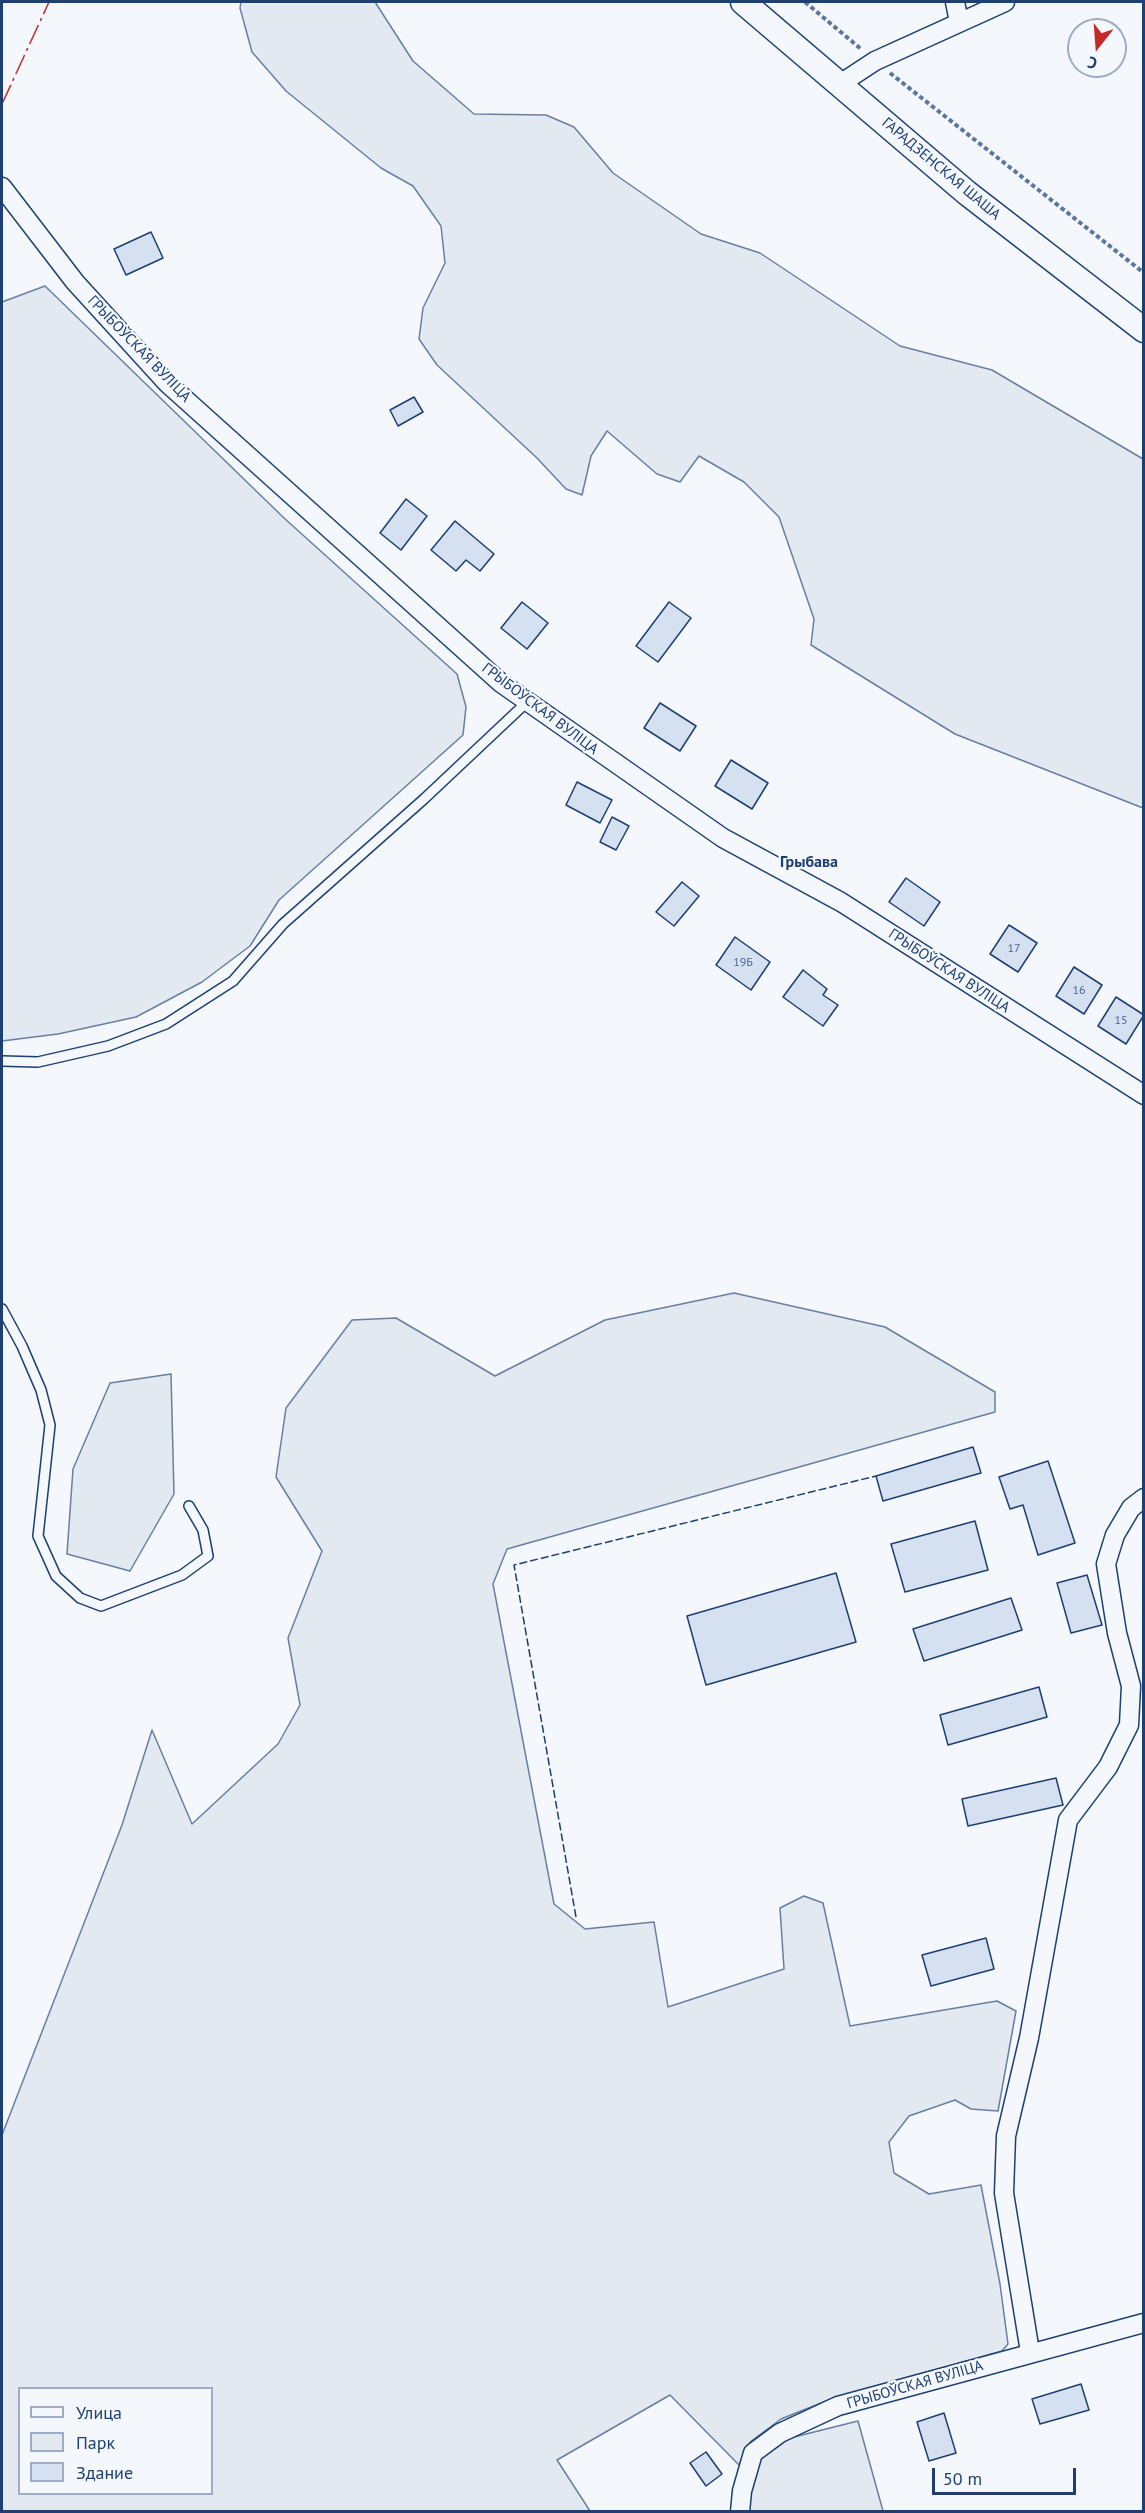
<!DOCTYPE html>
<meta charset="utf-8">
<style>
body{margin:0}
#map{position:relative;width:1145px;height:2513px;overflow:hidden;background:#f4f7fb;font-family:"PT Sans",sans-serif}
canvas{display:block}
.frame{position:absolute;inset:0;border:3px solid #1d3f73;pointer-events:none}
.legend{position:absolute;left:18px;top:2387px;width:195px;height:108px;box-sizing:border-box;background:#f4f7fb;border:2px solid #9eadc5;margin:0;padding:8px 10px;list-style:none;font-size:18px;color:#1d3f73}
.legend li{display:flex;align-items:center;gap:12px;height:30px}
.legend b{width:30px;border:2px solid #9eadc5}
.north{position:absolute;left:1067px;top:18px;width:60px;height:60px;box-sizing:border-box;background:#f4f7fb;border:2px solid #9eadc5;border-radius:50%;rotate:197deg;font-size:16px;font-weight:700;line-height:24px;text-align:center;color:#1d3f73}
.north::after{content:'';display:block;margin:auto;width:21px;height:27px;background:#c62828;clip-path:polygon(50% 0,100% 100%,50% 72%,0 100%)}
.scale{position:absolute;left:932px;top:2468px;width:144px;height:27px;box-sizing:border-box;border:3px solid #1d3f73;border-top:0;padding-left:8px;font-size:18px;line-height:21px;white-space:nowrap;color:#1d3f73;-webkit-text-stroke:4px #f4f7fb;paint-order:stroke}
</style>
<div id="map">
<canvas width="1145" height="2513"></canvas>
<div class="frame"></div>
<ul class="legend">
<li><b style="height:8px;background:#f4f7fb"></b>Улица</li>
<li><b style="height:16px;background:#e3e9f0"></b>Парк</li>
<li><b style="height:16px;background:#d5e0f0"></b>Здание</li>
</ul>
<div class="north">С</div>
<div class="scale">50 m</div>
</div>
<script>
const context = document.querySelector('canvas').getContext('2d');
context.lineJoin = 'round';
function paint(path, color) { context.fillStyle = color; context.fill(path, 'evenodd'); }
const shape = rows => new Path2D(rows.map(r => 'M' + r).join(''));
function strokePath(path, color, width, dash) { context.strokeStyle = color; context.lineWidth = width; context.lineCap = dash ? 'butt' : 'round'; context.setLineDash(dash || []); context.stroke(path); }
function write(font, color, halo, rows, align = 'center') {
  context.font = font + ' "PT Sans",sans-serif'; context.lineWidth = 4.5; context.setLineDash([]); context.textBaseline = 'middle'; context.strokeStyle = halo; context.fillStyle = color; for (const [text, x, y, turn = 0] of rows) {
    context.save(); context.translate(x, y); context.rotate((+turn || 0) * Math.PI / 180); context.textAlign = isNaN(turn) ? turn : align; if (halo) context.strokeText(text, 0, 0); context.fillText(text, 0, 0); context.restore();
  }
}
const green = shape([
 [241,2,375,2,413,61,474,114,546,115,574,127,613,173,701,234,760,253,900,346,992,370,1143,459,1143,808,955,734,811,645,814,619,779,517,744,482,699,456,680,482,657,474,607,431,591,456,582,495,566,489,537,458,437,365,419,339,423,308,445,263,441,226,413,186,381,168,286,91,252,52,240,8,241,2],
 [45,286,284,518,457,674,466,707,463,735,279,900,250,946,202,982,136,1017,58,1034,2,1041,2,302,45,286],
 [734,1293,885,1327,995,1392,995,1412,507,1549,493,1584,554,1904,585,1929,654,1922,668,2007,784,1969,780,1908,804,1896,823,1903,850,2026,997,2001,1016,2011,998,2111,971,2109,955,2100,909,2116,889,2142,894,2173,929,2194,981,2185,1000,2284,1008,2344,1002,2351,831,2399,781,2419,750,2442,739,2465,670,2395,557,2460,590,2511,2,2511,2,2135,122,1825,152,1730,192,1824,278,1744,300,1705,288,1638,322,1551,276,1477,286,1408,352,1320,396,1318,495,1376,605,1320,734,1293],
 [20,2388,212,2388,212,2494,20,2494,20,2388],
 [171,1374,174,1494,130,1571,67,1554,73,1469,110,1383,171,1374],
 [858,2421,883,2511,745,2512,760,2457,790,2438,858,2421]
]);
paint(green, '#e3e9f0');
strokePath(green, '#687fa3', 1.5);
const building = shape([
 [151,232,163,258,126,275,114,249,151,232],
 [414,397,423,412,398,426,390,410,414,397],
 [406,499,427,516,401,550,380,533,406,499],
 [455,521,494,554,480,571,466,560,456,571,431,550,455,521],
 [522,602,548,623,527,649,501,628,522,602],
 [669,602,691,618,658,662,636,646,669,602],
 [660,703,696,726,680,751,644,728,660,703],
 [731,760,768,783,752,809,715,786,731,760],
 [577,782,612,800,600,823,566,805,577,782],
 [612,817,629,826,616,850,600,842,612,817],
 [906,878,940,902,924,926,889,902,906,878],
 [682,882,699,896,674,926,656,912,682,882],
 [1009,925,1037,943,1018,972,990,954,1009,925],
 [735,937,770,962,751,990,716,965,735,937],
 [1074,967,1102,985,1084,1014,1056,996,1074,967],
 [803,970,827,989,823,995,838,1005,823,1026,783,997,803,970],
 [1116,997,1144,1015,1126,1044,1098,1026,1116,997],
 [973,1447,981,1473,883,1501,876,1476,973,1447],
 [1048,1461,1075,1543,1038,1555,1023,1505,1010,1509,999,1477,1048,1461],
 [975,1521,988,1570,905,1592,891,1544,975,1521],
 [836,1573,856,1642,706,1685,687,1616,836,1573],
 [1087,1575,1102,1625,1071,1633,1057,1583,1087,1575],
 [1011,1598,1022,1630,924,1661,913,1629,1011,1598],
 [1039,1687,1047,1717,948,1745,940,1715,1039,1687],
 [1056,1778,1063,1805,968,1826,962,1799,1056,1778],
 [986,1938,994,1969,931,1986,922,1955,986,1938],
 [1081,2384,1089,2410,1040,2424,1032,2399,1081,2384],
 [944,2413,956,2453,929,2461,917,2422,944,2413],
 [706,2452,722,2474,706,2486,690,2463,706,2452]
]);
paint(building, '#d5e0f0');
strokePath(building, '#1d3f73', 1.5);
const lane = shape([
 [2,1061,38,1062,108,1046,166,1024,233,981,283,924,424,799,527,702],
 [2,1309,22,1346,41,1390,50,1425,38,1536,56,1576,80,1598,101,1606,182,1575,208,1556,203,1530,189,1506]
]);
const street = shape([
 [955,2,959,22],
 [840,84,875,61,1005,2],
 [2,187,75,282,167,383,501,683,723,838,841,902,1144,1095],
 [1030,2352,1004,2193,1006,2136,1029,2038,1068,1820,1108,1767,1129,1725,1131,1686,1117,1633,1106,1564,1115,1535,1131,1508,1144,1498],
 [740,2512,742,2491,753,2453,780,2433,838,2406,1144,2323]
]);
const secondary = shape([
 [743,2,967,193,1144,330]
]);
strokePath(lane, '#1d3f73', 12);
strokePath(street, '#1d3f73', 21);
strokePath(secondary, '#1d3f73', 27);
strokePath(shape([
 [805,2,861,49],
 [890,73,1144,273]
]), '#5e769c', 4, [4.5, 3]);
strokePath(lane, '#f4f7fb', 9);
strokePath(street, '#f4f7fb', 18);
strokePath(secondary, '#f4f7fb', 24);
strokePath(shape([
 [576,1917,514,1565,876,1476]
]), '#1d3f73', 1.5, [8, 3]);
strokePath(shape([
 [2,104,49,2]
]), '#c62828', 1.5, [21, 4.5, 3, 4.5]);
write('12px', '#4b6792', null, [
 ["17",1014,949],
 ["19Б",743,963],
 ["16",1079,991],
 ["15",1121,1021]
]);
write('15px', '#1d3f73', '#f4f7fb', [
 ["ГАРАДЗЕНСКАЯ ШАША",941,169,40],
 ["ГРЫБОЎСКАЯ ВУЛІЦА",139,349,46],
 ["ГРЫБОЎСКАЯ ВУЛІЦА",540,709,37],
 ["ГРЫБОЎСКАЯ ВУЛІЦА",949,971,33],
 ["ГРЫБОЎСКАЯ ВУЛІЦА",915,2385,-16]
]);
write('bold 16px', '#1d3f73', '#f4f7fb', [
 ["Грыбава",809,862]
]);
</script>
